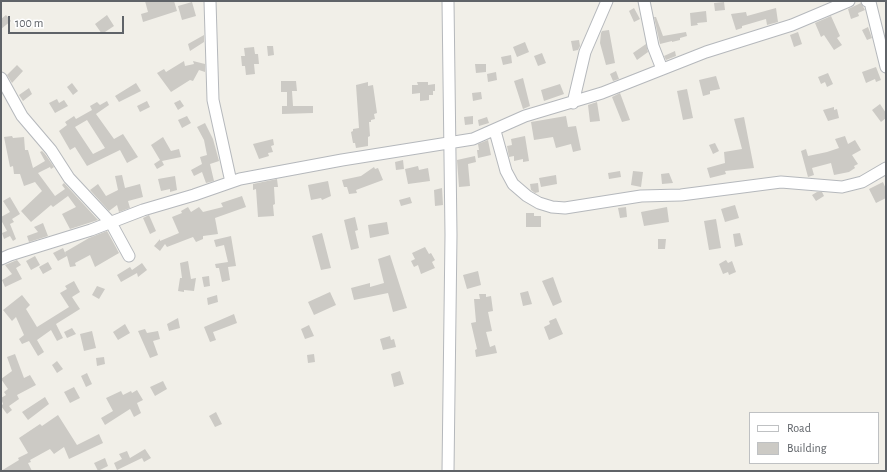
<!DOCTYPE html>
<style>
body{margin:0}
#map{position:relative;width:887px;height:472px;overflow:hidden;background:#f1efe8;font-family:"Alegreya Sans",sans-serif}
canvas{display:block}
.frame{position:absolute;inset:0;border:2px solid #5f6368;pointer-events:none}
.legend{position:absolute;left:749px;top:412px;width:130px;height:52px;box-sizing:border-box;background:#fff;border:1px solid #bfc1c3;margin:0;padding:5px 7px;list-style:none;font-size:12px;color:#5f6368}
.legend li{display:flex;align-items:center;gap:8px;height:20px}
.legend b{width:20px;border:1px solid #bfc1c3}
.scale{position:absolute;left:8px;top:16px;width:116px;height:18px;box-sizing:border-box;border:2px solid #5f6368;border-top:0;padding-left:5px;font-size:12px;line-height:14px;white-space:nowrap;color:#5f6368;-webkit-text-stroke:3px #fff;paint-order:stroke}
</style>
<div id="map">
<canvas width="887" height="472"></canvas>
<div class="frame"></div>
<ul class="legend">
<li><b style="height:5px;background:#fff"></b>Road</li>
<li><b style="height:11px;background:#cccac5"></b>Building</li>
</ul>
<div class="scale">100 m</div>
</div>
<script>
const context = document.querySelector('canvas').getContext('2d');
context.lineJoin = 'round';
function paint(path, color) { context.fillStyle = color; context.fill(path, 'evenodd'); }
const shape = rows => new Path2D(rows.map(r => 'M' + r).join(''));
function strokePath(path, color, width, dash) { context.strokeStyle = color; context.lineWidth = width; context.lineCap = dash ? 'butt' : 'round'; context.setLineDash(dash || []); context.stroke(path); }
paint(shape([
 [145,1,174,1,177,11,143,22,141,14,148,12],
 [192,2,196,16,182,20,178,6],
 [724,2,725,10,715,11,714,3],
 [861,3,865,10,858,13,859,16,851,19,848,9],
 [634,8,640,19,634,22,629,11],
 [776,8,778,22,767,25,766,19,742,26,742,28,736,30,731,14,746,12,747,16],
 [706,11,707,22,697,23,698,25,691,26,690,13],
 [6,15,11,21,1,29,1,19],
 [107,15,114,26,102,34,95,24],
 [831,16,840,36,837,38,842,45,834,50,824,35,821,37,815,23],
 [654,17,656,17,663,36,686,32,687,36,680,38,680,40,672,42,672,41,660,44],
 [868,27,872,38,867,40,862,30],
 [609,30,615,63,606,65,600,43,601,33,602,31],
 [798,32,802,44,794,47,790,35],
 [204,35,204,42,190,51,188,44],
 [579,40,580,46,578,50,573,51,571,41],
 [525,42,529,52,517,57,513,47],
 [646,44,648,52,637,60,633,53],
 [267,46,273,46,274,55,268,56],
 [254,47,255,54,258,54,259,64,254,64,255,74,246,75,245,66,242,66,241,56,245,56,244,48],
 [675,51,676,56,666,60,664,56],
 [542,53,546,63,538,66,534,56],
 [511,55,512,63,503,65,501,57],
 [184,61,185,66,194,64,193,61,205,64,205,72,199,70,193,81,190,80,171,92,157,73,164,69,166,72],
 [475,64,486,64,486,72,476,73],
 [17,65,23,71,12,83,7,75],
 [876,67,881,80,876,82,875,79,866,83,862,72],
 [616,71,619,79,613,81,610,74],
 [496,72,497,80,488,82,487,74],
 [828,73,833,84,827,87,825,82,821,84,818,77],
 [716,76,720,89,710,91,710,94,703,96,699,80],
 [523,78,530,106,523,109,514,81],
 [281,81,296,81,297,91,292,91,293,106,313,106,313,113,282,114,282,106,287,106,287,92,281,92],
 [368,82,368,86,373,85,377,113,374,114,375,119,371,120,371,122,369,122,370,136,368,137,368,146,356,148,355,143,353,143,351,132,353,131,353,129,359,128,356,85],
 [417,82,428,82,428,85,435,84,435,91,433,91,433,95,429,95,429,100,420,101,420,93,412,94,412,85,418,85],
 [72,83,78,91,73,95,67,87],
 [136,83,141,91,119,102,115,96],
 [560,84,564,94,544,101,541,90],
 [29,88,32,94,23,101,19,95],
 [687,89,693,118,683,120,677,91],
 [481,92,482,99,473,101,472,93],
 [620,93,630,120,622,122,612,97],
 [57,99,59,103,64,100,68,106,55,113,49,103],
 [180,100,184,106,178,110,174,103],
 [107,101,109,105,96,114,114,139,123,134,138,157,127,163,120,150,87,166,75,147,70,150,59,131,67,125,65,122,74,116,76,119,92,110,90,106,97,102,100,105],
 [87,120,105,148,93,154,75,127],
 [147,101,150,107,140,112,137,106],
 [597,102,600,121,590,122,588,105],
 [880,104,886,113,886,118,881,122,872,110],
 [834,107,834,110,837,109,839,118,828,121,823,110],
 [187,116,191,123,182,128,178,120],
 [473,116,473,124,465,125,464,117],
 [566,116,568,127,576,126,581,150,573,152,571,144,556,148,553,137,534,140,531,122],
 [487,117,489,123,479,126,478,120],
 [744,117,754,168,725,171,726,174,710,178,707,168,725,163,724,152,742,149,734,119],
 [205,123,213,139,219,161,210,164,214,181,206,183,202,172,194,176,191,170,202,164,200,157,207,155,204,140,197,127],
 [12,136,13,138,24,137,25,150,28,150,33,168,45,161,40,152,42,151,45,154,54,167,51,169,50,167,38,173,55,196,65,189,62,185,64,183,98,220,70,229,62,214,76,207,68,196,53,207,51,205,31,222,21,211,42,191,35,182,24,186,20,174,14,174,13,166,10,167,4,137],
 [525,136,529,161,523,162,523,159,514,161,514,156,509,157,507,146,512,145,511,139],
 [845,136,848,144,855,140,861,150,852,155,858,164,854,166,855,168,849,172,834,175,831,163,812,168,814,175,808,177,801,151,806,149,808,156,827,152,839,148,835,139],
 [163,137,171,151,179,149,181,157,162,161,164,165,157,169,154,164,160,160,151,145],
 [273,139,274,145,271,146,273,152,268,153,269,156,259,159,253,144],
 [488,140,491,155,478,158,477,150,479,150,478,144],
 [715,143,719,151,713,154,709,145],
 [475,156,476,162,468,164,470,186,459,187,457,160],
 [403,160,404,169,396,170,395,162],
 [418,166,419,170,428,168,430,181,408,184,405,169],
 [374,167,375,169,378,168,383,180,356,190,357,193,349,194,347,187,344,187,342,180,361,176],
 [620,171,621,177,609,179,608,173],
 [633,171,643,172,641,187,631,185],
 [669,173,673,183,662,184,661,174],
 [122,175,125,188,140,184,143,197,128,201,130,208,119,212,117,205,109,211,90,190,98,184,106,196,118,190,115,176],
 [556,175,557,184,541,187,539,178],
 [175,176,177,190,170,192,170,189,161,191,158,179],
 [277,179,278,187,274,187,275,204,273,205,274,216,258,217,256,189,253,190,253,184],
 [328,181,331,196,322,200,321,198,311,200,308,185],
 [883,182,886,189,886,198,876,203,869,189],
 [538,183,539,192,535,193,531,190,530,184],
 [442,188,443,205,435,206,434,190],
 [817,192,822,192,824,196,816,201,812,195],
 [242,196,246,207,215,218,218,234,203,236,203,239,196,242,193,237,167,247,165,244,160,251,154,246,160,239,160,241,179,233,172,217,182,213,181,211,188,207,191,212,199,207,203,212,223,207,221,203],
 [10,197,20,214,12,219,14,222,10,224,16,239,13,241,10,236,4,239,2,233,7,231,1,220,1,217,10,212,3,201],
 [410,197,412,203,401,206,399,200],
 [735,205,739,218,725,222,721,209],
 [626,207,627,217,620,218,618,208],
 [667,207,669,222,644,226,641,212],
 [526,213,534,213,534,216,541,216,541,227,526,227],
 [149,215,156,231,150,234,143,218],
 [355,217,358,230,355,231,359,248,351,250,344,220],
 [716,219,721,248,709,250,704,221],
 [387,222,389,234,370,238,368,225],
 [43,223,48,236,29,242,27,236,38,232,34,227],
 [107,231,119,253,95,267,90,255,75,263,76,266,70,267,67,256,58,261,53,253,63,248,66,255,65,252,89,238],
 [322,233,331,268,321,270,312,236],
 [740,233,743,245,735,247,733,234],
 [231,236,236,266,228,267,230,280,222,282,219,268,216,268,215,264,228,262,224,245,216,247,214,240],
 [658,239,666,239,665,249,658,249],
 [425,247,429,254,431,253,435,260,432,262,435,268,421,274,418,265,414,267,411,261,415,259,412,253],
 [390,255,407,308,393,312,388,293,354,300,351,288,370,283,370,287,384,283,378,259],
 [35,256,40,265,31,270,26,261],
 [17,260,21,265,16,268,22,279,5,287,2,280,12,274,5,265],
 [726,260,728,263,732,261,736,272,729,275,728,272,723,274,719,264],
 [188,261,191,279,196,278,194,291,184,290,184,292,178,291,180,278,182,278,180,263],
 [48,262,52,269,43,274,39,267],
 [142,263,147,270,138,277,137,273,121,282,117,275,130,267,132,270],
 [478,271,481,285,467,289,463,275],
 [209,276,210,286,204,287,202,277],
 [553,277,562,302,553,306,542,281],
 [74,281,80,292,72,297,80,309,56,324,63,338,57,341,51,330,37,340,44,352,38,356,29,341,22,344,19,339,24,335,16,317,12,321,3,310,22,295,30,305,26,309,37,327,69,307,60,293,67,289,65,286],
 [97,286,105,289,99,299,92,295],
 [528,291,532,304,523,306,520,293],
 [330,292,336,305,314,315,308,302],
 [479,294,486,294,486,297,491,296,493,311,488,312,492,331,486,332,490,347,495,345,497,353,476,357,475,350,477,349,471,323,476,322,474,299,480,299],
 [217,295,218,302,208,305,207,298],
 [234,314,237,323,216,331,213,332,216,340,210,342,204,327],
 [178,318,180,328,169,331,167,324],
 [556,318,563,334,549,340,544,327,550,324,549,321],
 [125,324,130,333,118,340,113,332],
 [309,325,314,336,305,339,301,329],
 [72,328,76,334,67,338,64,332],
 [145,329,147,333,158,331,160,339,153,341,158,355,150,358,138,331],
 [92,331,96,348,84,351,80,334],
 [390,336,391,340,394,339,396,347,383,350,380,339],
 [15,354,24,378,30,375,36,385,17,395,19,399,9,406,12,410,7,414,1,406,3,404,1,398,6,395,4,392,8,389,1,379,12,371,7,357],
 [314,354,315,362,308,363,307,355],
 [104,357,105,364,97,366,96,358],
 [57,361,63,369,57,373,52,365],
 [400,371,404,384,394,387,391,374],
 [87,373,92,384,86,387,81,376],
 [163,381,167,389,155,396,150,387],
 [74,387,80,398,70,403,64,392],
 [137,390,143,400,137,403,141,413,134,417,130,409,105,425,101,418,113,411,106,398,121,391,123,395,131,391,132,393],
 [45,397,49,404,28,420,22,412],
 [216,412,222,424,215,427,209,416],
 [58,415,77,445,99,434,103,443,69,459,64,447,54,454,50,449,30,460,31,462,28,463,32,471,1,471,19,460,18,458,28,453,19,438,40,424,42,426],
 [145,449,151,458,144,462,142,458,117,470,114,463,122,459,119,454,127,451,130,458],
 [105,458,108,466,98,471,94,463]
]), '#cccac5');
const minor = shape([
 [210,1,213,100,231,182],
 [644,1,653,46,662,69],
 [867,1,870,2,886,67],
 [1,78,22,116,51,150,69,178,111,223,129,256],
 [573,103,585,52,607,1],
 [495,131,506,171,513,184,527,196,539,203,552,207,565,208,641,196,681,195,781,182,842,187,862,182,886,168],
 [1,259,10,255,91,230,143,210,194,195,240,179,342,160,473,139,525,116,602,93,706,52,792,25,849,1],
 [448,471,451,235,448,1]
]);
strokePath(minor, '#b5b8bc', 13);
strokePath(minor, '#fff', 11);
</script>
